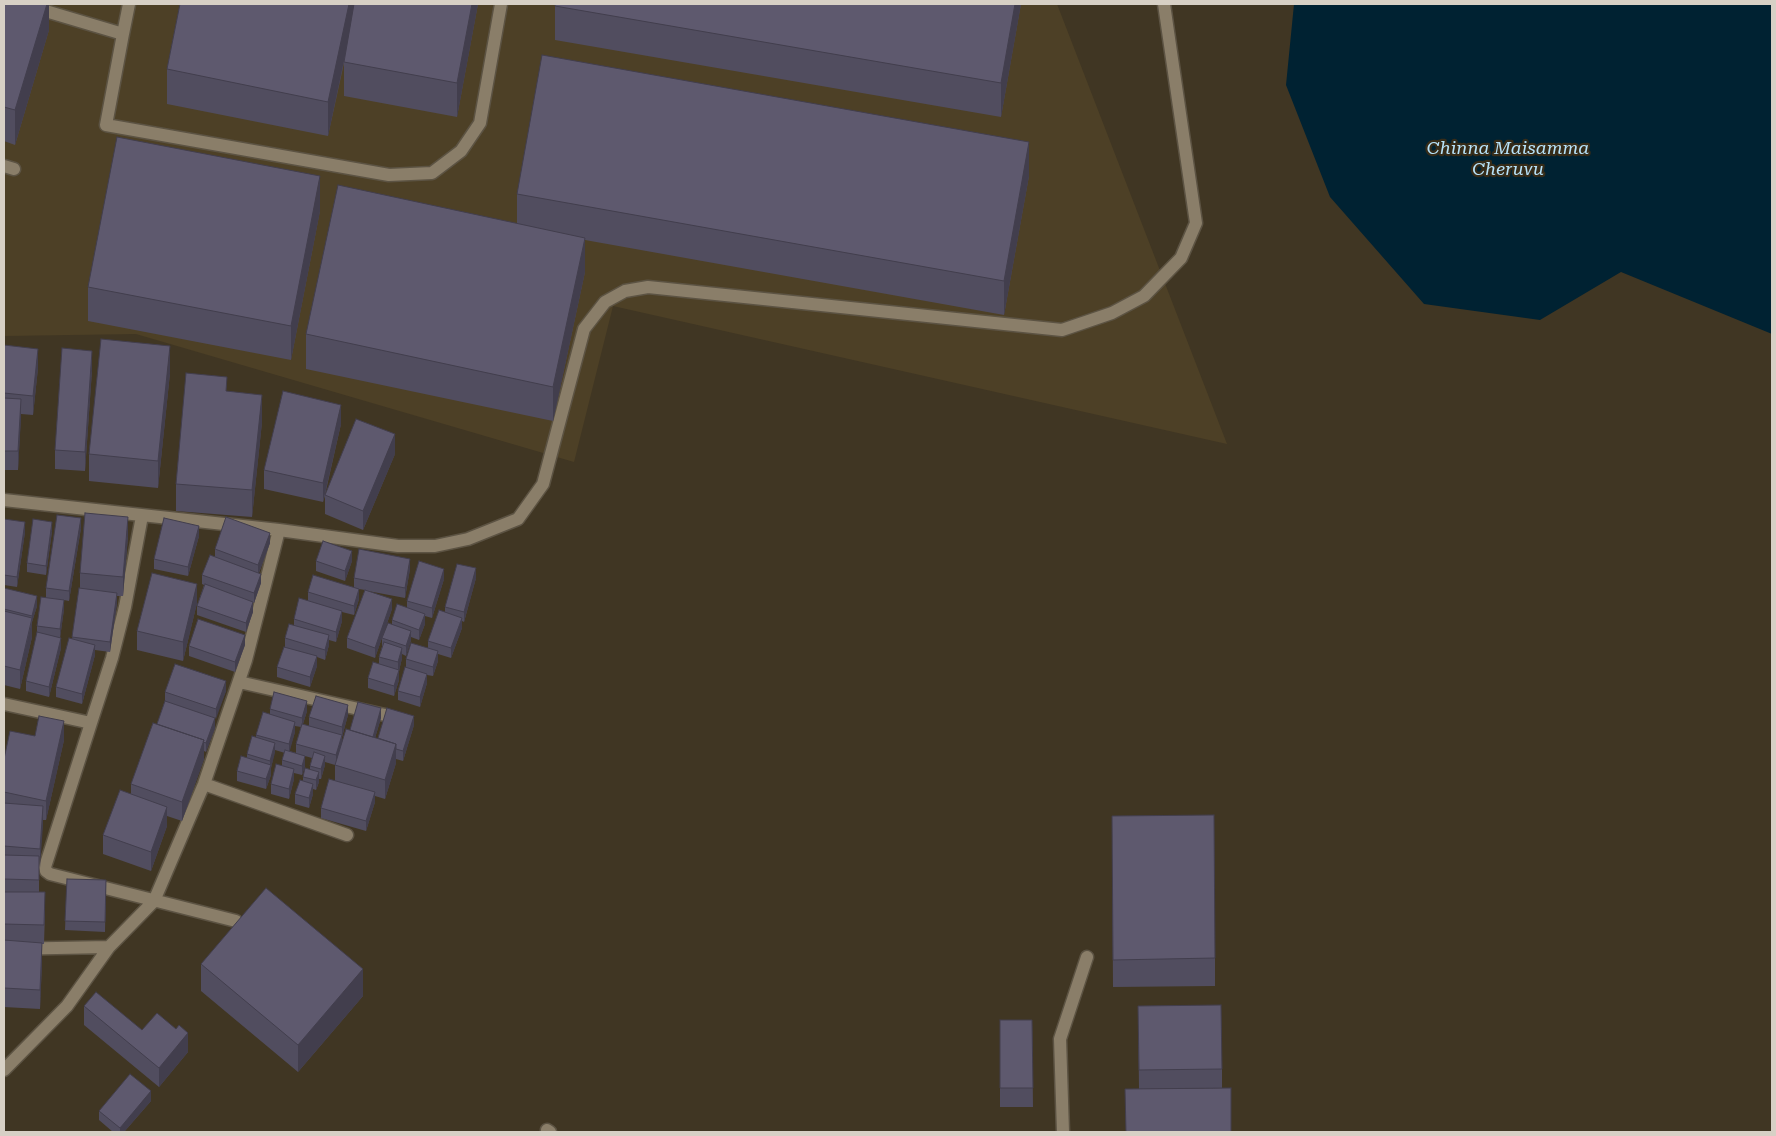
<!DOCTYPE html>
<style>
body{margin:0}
#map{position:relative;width:1776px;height:1136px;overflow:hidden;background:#403623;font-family:"Roboto Serif",serif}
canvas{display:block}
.frame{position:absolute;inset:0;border:5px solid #d7d0c5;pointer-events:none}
</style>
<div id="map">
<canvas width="1776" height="1136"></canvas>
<div class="frame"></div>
</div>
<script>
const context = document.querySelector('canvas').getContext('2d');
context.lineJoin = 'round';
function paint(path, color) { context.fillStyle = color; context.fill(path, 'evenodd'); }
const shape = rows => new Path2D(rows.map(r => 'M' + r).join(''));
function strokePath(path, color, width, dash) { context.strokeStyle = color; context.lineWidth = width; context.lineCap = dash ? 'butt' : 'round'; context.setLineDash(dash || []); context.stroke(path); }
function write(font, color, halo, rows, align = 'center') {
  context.font = font + ' "Roboto Serif",serif'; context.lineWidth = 4.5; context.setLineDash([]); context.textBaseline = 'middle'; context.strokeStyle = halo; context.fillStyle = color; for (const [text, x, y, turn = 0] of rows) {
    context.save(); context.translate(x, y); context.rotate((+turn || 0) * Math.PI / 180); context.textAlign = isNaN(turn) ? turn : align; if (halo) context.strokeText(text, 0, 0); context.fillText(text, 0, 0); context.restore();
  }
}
paint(shape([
 [4,4,1057,4,1227,444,613,306,574,462,136,334,4,336]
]), '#4d4026');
paint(shape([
 [1294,4,1772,4,1772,334,1621,272,1540,320,1424,304,1330,197,1286,85]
]), '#002232');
const minor = shape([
 [22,4,123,34,106,125,389,175,432,173,461,151,480,123,501,4],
 [123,34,129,4],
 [4,166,14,169],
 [4,500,279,530,398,546,435,546,468,539,518,519,543,484,584,329,605,302,625,291,648,287,1062,330,1112,313,1144,296,1181,258,1196,223,1164,4],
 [239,682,385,715],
 [4,704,91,723,45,867,46,871,50,874,236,921],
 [91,723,112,658,125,607,142,516],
 [204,784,347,835],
 [4,949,109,947],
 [4,1070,67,1006,109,947,154,901,204,784,246,660,279,530],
 [547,1130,550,1132],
 [1063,1132,1060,1039,1087,957]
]);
strokePath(minor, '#5c5343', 15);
strokePath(minor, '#8a7e69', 12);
paint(shape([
 [4,4,49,4,49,30,15,145,4,141],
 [180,4,478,4,457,117,344,96,344,63,328,136,167,104,167,69],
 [1021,4,1001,117,555,40,555,6],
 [1029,176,1004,315,585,240,585,272,553,421,306,369,306,334,517,223,517,194],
 [320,211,291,360,88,321,88,287],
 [4,345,38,368,33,415,21,414,18,470,4,470],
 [92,370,85,471,55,469,55,450],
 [170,373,158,488,89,481,89,454],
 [227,392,262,422,252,517,176,511,176,484],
 [341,424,325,495,395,454,363,530,325,514,325,496,323,502,264,489,264,470],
 [4,519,25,532,17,587,4,585],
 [81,528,69,601,64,600,64,609,60,638,61,648,49,697,26,691,26,681,37,633,37,626,46,597,46,588],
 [52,531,46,575,27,572,27,563],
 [128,536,123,596,117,596,117,603,110,652,95,650,95,655,82,704,56,697,56,687,72,639,80,588,80,573],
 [199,536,188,576,154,569,154,559],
 [270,543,259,573,261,583,254,603,253,602,253,612,246,632,197,615,197,606,204,585,202,584,202,575,215,556,215,549],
 [316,561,352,561,345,581,316,571],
 [410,569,405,598,368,591,392,609,375,658,347,648,347,638,365,590,359,589,359,599,354,615,342,612,342,621,336,642,329,640,329,645,325,660,317,657,317,666,310,687,277,677,277,667,285,647,285,638,294,625,294,619,308,601,308,592,354,587,354,578],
 [476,578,464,622,462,621,462,628,451,658,438,654,438,661,433,676,427,675,427,683,420,707,398,700,398,691,406,667,406,659,428,648,428,641,445,612,445,607],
 [444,579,432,618,425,616,425,624,419,640,411,637,411,640,406,656,402,654,402,658,399,671,399,680,394,696,368,688,368,678,379,664,379,657,382,647,382,638,392,624,392,620,407,608,407,601],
 [4,588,37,606,32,622,32,637,20,689,4,685],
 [197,603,183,661,137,650,137,631],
 [245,645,235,672,189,656,189,646],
 [226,691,215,719,215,728,206,752,204,751,204,759,182,821,167,816,167,826,151,871,103,854,103,835,131,794,131,784,157,724,165,701,165,692],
 [270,709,307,711,303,724,309,726,309,717,348,715,342,737,342,743,350,730,381,718,375,738,378,738,414,725,403,761,396,759,396,763,385,799,375,796,375,802,366,831,321,818,321,808,335,780,335,765,325,762,325,765,321,779,319,779,319,782,316,790,313,789,313,794,309,808,295,804,295,794,303,781,303,777,310,770,310,766,312,758,305,756,305,766,302,775,294,773,294,779,289,799,271,794,271,784,282,766,282,760,285,753,275,750,271,768,271,775,266,789,237,781,237,771,247,758,247,754,256,737,256,735,270,714],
 [295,726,301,727,296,744,296,753,289,751,295,732],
 [35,736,64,740,46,820,43,820,39,868,39,892,45,912,44,944,42,944,42,962,40,1009,4,1007,4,759],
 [1112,844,1215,958,1215,986,1113,987],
 [67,879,106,880,105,932,65,930],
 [201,964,363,996,298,1072,201,991],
 [84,1006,142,1030,188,1052,159,1087,84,1025],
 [1138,1006,1222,1069,1222,1088,1139,1089],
 [1000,1020,1032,1020,1033,1107,1000,1107],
 [151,1101,124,1132,113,1132,99,1120,99,1111]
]), '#514d5f');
paint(shape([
 [47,4,49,4,49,30,15,145,15,110],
 [349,4,356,4,328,136,328,102],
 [472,4,478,4,457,117,457,83],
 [1015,4,1021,4,1001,117,1001,83],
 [1029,142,1029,176,1004,315,1004,281],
 [320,176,320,211,291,360,291,326],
 [585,238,585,272,553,421,553,387],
 [170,346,170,373,158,488,158,461],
 [38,349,38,368,33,415,33,396],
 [92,351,92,370,85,471,85,452],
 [262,395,262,422,252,517,252,490],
 [21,399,21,418,18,470,18,451],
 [341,405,341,424,323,502,323,483],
 [395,434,395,454,363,530,363,511],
 [128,517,128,536,123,596,123,577],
 [81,518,81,528,69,601,69,591],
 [25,522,25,532,17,587,17,577],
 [52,522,52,531,46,575,46,566],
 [199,526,199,536,188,576,188,567],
 [270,533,270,543,258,575,258,565],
 [352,551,352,561,345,581,345,571],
 [410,559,410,569,405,598,405,588],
 [476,568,476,578,464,622,464,612],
 [444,569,444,579,432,618,432,608],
 [261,574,261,583,254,603,254,593],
 [197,584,197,603,183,661,183,642],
 [359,589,359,599,354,615,354,606],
 [117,593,117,603,110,652,110,642],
 [37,596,37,606,32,622,32,637,20,689,20,670,32,621,32,616],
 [392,599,392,609,375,658,375,648],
 [64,600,64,609,60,638,60,629],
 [253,602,253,612,246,632,246,623],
 [342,611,342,621,336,642,336,632],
 [425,614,425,624,419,640,419,630],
 [462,618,462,628,451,658,451,648],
 [411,631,411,640,406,656,406,646],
 [245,635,245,645,235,672,235,662],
 [329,635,329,645,325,660,325,650],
 [61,638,61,648,49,697,49,687],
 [95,645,95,655,82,704,82,694],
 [402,648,402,658,399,671,399,680,394,696,394,686,398,670,398,662],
 [438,651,438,661,433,676,433,667],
 [317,656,317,666,310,687,310,677],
 [427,674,427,683,420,707,420,697],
 [226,681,226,691,216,719,216,709],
 [5,695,5,714,4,727,4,708],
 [307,701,307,711,302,727,302,718],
 [348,705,348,715,342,737,342,745,336,765,336,755,342,736,342,727],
 [381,708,381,718,371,751,371,741],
 [414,716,414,725,403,761,403,751],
 [215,718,215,728,206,752,206,743],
 [64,721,64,740,46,820,46,801],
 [295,722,295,732,289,754,289,744],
 [204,740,204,759,182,821,182,802],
 [275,743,275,753,271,768,271,775,266,789,266,779,270,767,270,761],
 [396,744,396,763,385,799,385,780],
 [305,756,305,766,302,775,302,766],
 [325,756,325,765,321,779,321,769],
 [294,769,294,779,289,799,289,789],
 [319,772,319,782,316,790,316,780],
 [313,784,313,794,309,808,309,798],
 [375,792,375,802,366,831,366,821],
 [43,806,43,825,40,868,40,849],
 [167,807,167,826,151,871,151,852],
 [42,943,42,962,40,1009,40,990],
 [363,969,363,996,298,1072,298,1045],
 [188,1033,188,1052,159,1087,159,1068],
 [151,1091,151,1101,124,1132,120,1132,120,1128]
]), '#423e4d');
const building = shape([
 [4,4,47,4,15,110,4,107,4,4],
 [180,4,349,4,328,102,167,69,180,4],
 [354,4,472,4,457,83,344,62,354,4],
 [555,4,1015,4,1001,83,555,6,555,4],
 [542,55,1029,142,1004,281,517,194,542,55],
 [117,137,320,176,291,326,88,287,117,137],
 [338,185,585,238,553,387,306,334,338,185],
 [101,339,170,346,158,461,89,454,101,339],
 [4,345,38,349,33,396,4,393,4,345],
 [62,348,92,351,85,452,55,450,62,348],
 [186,373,227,377,226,391,262,395,252,490,176,484,186,373],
 [283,391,341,405,323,483,264,470,283,391],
 [4,398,21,399,18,451,4,451,4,398],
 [356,419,395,434,363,511,325,495,356,419],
 [85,513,128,517,123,577,80,573,85,513],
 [57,515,81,518,69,591,46,588,57,515],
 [226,517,270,533,258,565,215,549,226,517],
 [164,518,199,526,188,567,154,559,164,518],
 [4,519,25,522,17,577,4,575,4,519],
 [33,519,52,522,46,566,27,563,33,519],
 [323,541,352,551,345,571,316,561,323,541],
 [359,549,410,559,405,588,354,578,359,549],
 [210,555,261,574,254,593,202,575,210,555],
 [419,561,444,569,432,608,407,601,419,561],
 [457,564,476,568,464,612,445,607,457,564],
 [152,573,197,584,183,642,137,631,152,573],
 [313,575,359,589,354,606,308,592,313,575],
 [205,584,253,602,246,623,197,606,205,584],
 [4,588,37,596,32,616,4,609,4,588],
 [79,588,117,593,110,642,72,637,79,588],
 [365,590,392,599,375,648,347,638,365,590],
 [41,597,64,600,60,629,37,626,41,597],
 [299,598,342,611,336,632,294,619,299,598],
 [397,604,425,614,419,630,392,620,397,604],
 [439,610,462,618,451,648,428,641,439,610],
 [4,611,32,618,20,670,4,666,4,611],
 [198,619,245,635,235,662,189,646,198,619],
 [388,623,411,631,406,646,382,638,388,623],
 [289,624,329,635,325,650,285,638,289,624],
 [37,632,61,638,49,687,26,681,37,632],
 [69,638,95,645,82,694,56,687,69,638],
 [384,642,402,648,398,662,379,657,384,642],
 [411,643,438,651,433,667,406,659,411,643],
 [284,647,317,656,310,677,277,667,284,647],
 [373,662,399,670,394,686,368,678,373,662],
 [175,664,226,681,216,709,165,692,175,664],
 [405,667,427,674,420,697,398,691,405,667],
 [274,692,307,701,302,718,270,709,274,692],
 [316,696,348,705,342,727,309,717,316,696],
 [165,701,215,718,206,743,203,742,204,740,157,724,165,701],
 [358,702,381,708,373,737,350,730,358,702],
 [387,708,414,716,403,751,396,749,396,744,378,738,387,708],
 [263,712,295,722,289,744,256,735,263,712],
 [39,716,64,721,46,801,4,792,4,759,10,731,35,736,39,716],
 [153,723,204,740,182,802,131,784,153,723],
 [302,724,342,735,336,755,296,744,302,724],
 [346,729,396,744,385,780,335,765,346,729],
 [252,736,275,743,270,761,247,754,252,736],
 [285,750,305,756,302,766,282,760,285,750],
 [314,752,325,756,321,769,310,766,314,752],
 [241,756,271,765,266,779,237,771,241,756],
 [276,764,294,769,289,789,271,784,276,764],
 [305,768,319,772,316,780,303,777,305,768],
 [329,779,375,792,366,821,321,808,329,779],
 [300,780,313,784,309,798,295,794,300,780],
 [120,790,167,807,151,852,103,835,120,790],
 [4,803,43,806,40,849,4,846,4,803],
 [1214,815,1215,958,1113,960,1112,816,1214,815],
 [4,855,39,856,39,880,4,879,4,855],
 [67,879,106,880,105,922,65,921,67,879],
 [266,888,363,969,298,1045,201,964,266,888],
 [4,892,45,892,44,925,4,924,4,892],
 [4,940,42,943,40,990,4,988,4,940],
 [96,992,142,1030,157,1013,176,1029,179,1025,188,1033,159,1068,84,1006,96,992],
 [1221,1005,1222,1069,1139,1070,1138,1006,1221,1005],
 [1000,1020,1032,1020,1033,1088,1000,1088,1000,1020],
 [130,1074,151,1091,120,1128,99,1111,130,1074],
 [1231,1088,1231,1132,1126,1132,1125,1089,1231,1088]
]);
paint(building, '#5e596e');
strokePath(building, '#423e4d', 1);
write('italic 18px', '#b7e3fa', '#362c19', [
 ["Chinna Maisamma",1508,149],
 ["Cheruvu",1508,170]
]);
</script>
